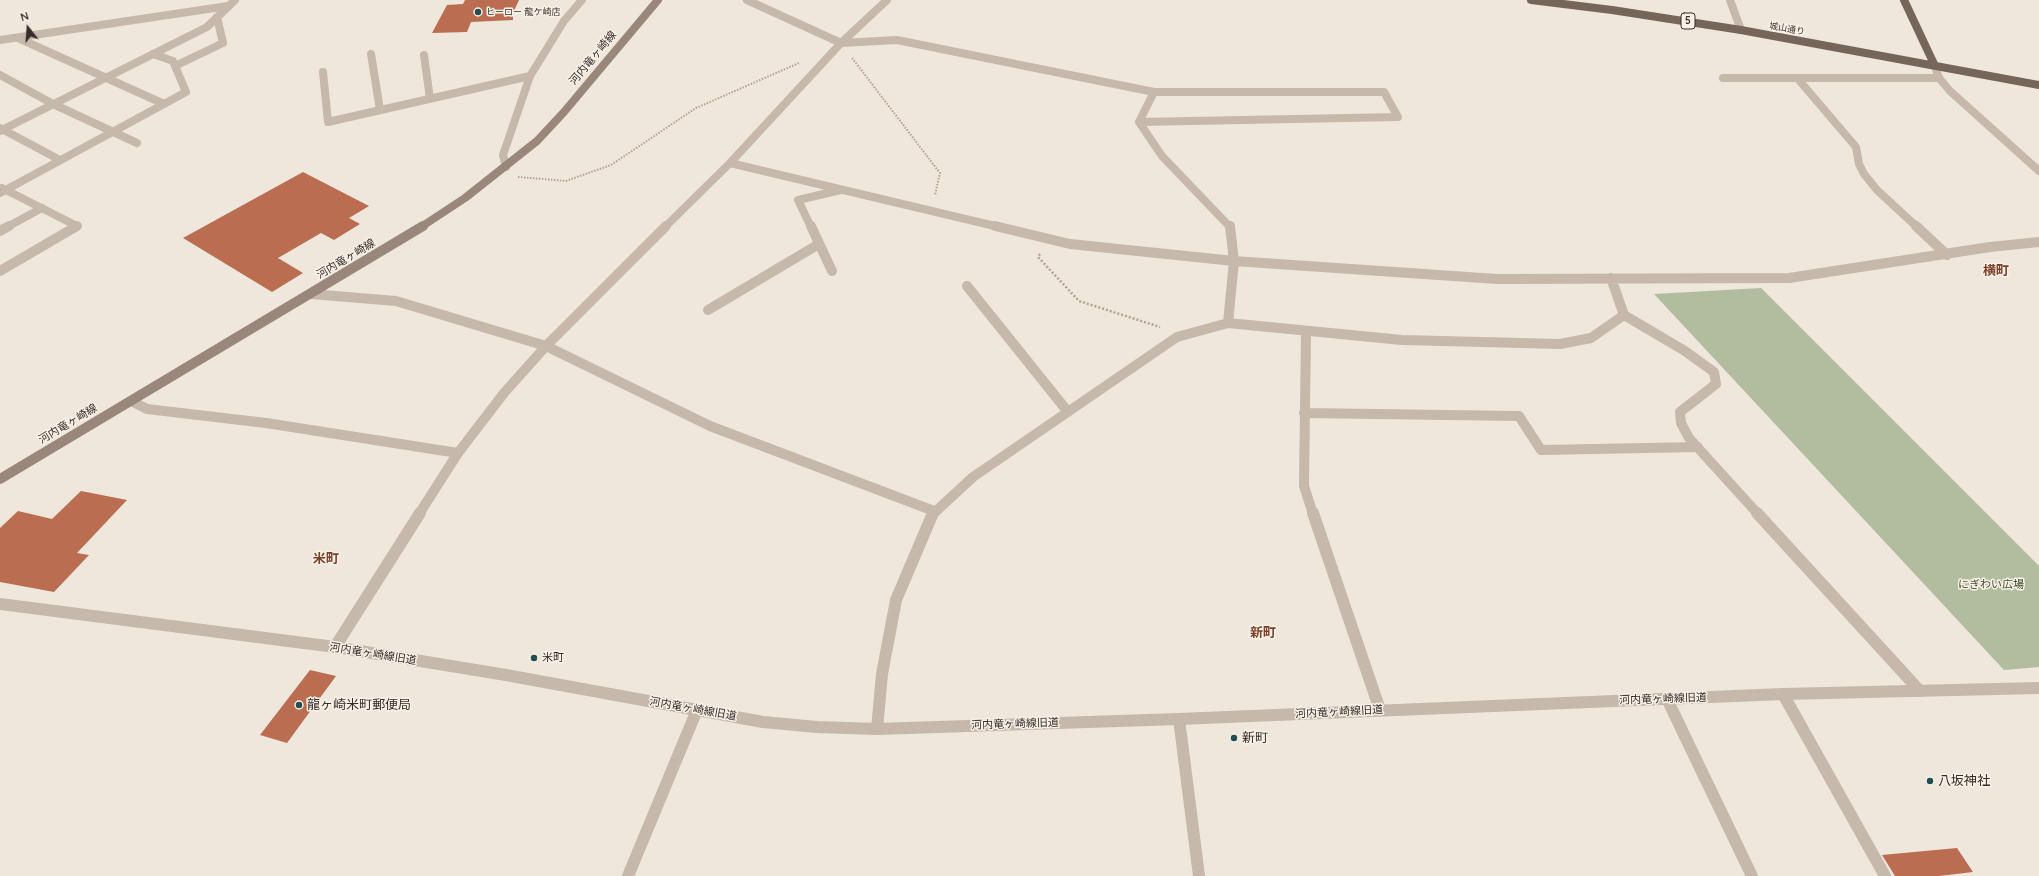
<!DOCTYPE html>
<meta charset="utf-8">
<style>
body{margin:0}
#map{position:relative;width:2039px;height:876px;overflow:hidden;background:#efe7dc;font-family:Quicksand,sans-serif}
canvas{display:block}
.north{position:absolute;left:8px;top:8px;width:40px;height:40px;-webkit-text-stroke:3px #f8f1e8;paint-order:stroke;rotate:343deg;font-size:11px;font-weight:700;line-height:16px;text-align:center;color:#342d28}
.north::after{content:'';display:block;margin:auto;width:14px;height:18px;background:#342d28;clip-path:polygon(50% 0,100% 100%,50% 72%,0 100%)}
</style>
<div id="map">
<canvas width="2039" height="876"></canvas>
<div class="north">N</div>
</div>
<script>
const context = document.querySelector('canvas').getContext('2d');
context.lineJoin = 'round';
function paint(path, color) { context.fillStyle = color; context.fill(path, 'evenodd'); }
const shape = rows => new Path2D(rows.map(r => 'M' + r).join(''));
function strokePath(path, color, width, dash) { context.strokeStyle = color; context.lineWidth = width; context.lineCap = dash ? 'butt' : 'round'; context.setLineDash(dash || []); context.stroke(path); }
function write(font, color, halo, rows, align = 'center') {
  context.font = font + ' Quicksand,"Noto Sans JP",sans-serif'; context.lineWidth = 3; context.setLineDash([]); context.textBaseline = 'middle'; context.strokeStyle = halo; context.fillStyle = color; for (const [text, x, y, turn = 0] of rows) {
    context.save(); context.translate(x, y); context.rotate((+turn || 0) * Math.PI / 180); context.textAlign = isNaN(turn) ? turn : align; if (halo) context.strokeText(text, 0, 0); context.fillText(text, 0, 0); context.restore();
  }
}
paint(shape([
 [1761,288,2039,566,2039,667,2004,670,1654,294]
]), '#b1bd9e');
paint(shape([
 [465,0,519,0,513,13,513,20,471,22,467,32,432,33,447,5,463,4],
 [303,172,369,206,349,218,360,224,334,240,321,233,278,258,303,273,272,292,183,238],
 [81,491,127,500,77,553,89,555,54,592,0,582,0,528,18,511,52,519],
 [310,670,336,676,287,743,260,735],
 [1957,848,1973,872,1939,876,1895,876,1882,855]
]), '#ba6d50');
strokePath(shape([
 [852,58,940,173,935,195],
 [518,177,566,181,611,165,696,108,799,63]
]), '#b2a294', 2, [1.5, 1.5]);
strokePath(shape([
 [1040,254,1038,257,1079,301,1160,327]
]), '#b2a294', 2.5, [2, 2]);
strokePath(shape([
 [153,54,173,61,186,92,164,104],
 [1798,79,1856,147,1859,164,1864,174,1877,190,1917,227],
 [811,227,798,200,841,190]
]), '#c6b8aa', 8);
strokePath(shape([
 [811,226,832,271],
 [1916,226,1947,255],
 [708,310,819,244],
 [1228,323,1402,340,1560,344,1591,338,1624,315]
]), '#c6b8aa', 10);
strokePath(shape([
 [747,0,841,43,897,40,1154,92,1139,122,1162,156,1230,227],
 [1730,0,1741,30],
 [18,38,164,104],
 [0,40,228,6],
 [371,54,380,110],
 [424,55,430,99],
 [175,66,223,43,217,17],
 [323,72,328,122,530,76],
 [0,75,53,104,137,143],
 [1723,78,1939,78],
 [1139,122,1398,117,1384,92,1154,92],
 [0,128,60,160],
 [0,131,207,27,235,0],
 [730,163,999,227],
 [506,167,503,155,530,76,564,21,582,0],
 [2,188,77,226,75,227],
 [0,193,164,104],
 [7,227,42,208],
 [665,227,730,163,841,43,887,0]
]), '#c6b8aa', 8);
strokePath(shape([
 [995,226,1070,244,1234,261,1497,279,1789,278,1990,247,2039,242],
 [0,231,9,226],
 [0,271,77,226],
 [1611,278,1624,315,1685,351,1714,372,1716,384,1680,412,1681,423,1689,438,1758,514],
 [967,286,1068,412],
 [311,294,396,301,546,346,710,426,934,511],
 [1306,331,1304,486,1313,514],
 [131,401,147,409,266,423,458,453],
 [1304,413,1519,416,1541,450,1698,447],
 [419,514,458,453,504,393,546,346,666,226],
 [933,514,973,477,1177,337,1228,323,1234,261,1230,226]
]), '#c6b8aa', 10);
strokePath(shape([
 [1313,513,1380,710],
 [1757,513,1920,691],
 [335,647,420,513],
 [1783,694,1885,876],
 [1667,699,1752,876],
 [1179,719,1199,876],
 [877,729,882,674,896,600,933,513],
 [628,876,697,710]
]), '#c6b8aa', 12);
strokePath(shape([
 [1934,64,1939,78,1950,91,2039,171]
]), '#c6b8aa', 8);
strokePath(shape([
 [0,604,335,647,506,675,763,722,817,727,877,729,1179,719,1783,694,2039,688]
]), '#c6b8aa', 12);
strokePath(shape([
 [421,227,465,198,537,141,564,112,658,0]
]), '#9a877b', 8);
strokePath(shape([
 [0,479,423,226]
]), '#9a877b', 10);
strokePath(shape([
 [1531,0,1612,10,1741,30,2039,85],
 [1904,0,1934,64]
]), '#75655b', 8);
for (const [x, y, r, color] of [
 [478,12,4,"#224d52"],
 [534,658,4,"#224d52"],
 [299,705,4,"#224d52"],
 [1234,738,4,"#224d52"],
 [1930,781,4,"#224d52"]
]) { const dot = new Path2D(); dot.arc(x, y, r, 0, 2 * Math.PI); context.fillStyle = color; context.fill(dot); strokePath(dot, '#f8f1e8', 1.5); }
write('9px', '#342d28', '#f8f1e8', [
 ["ヒーロー 龍ケ崎店",486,12]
], 'left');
write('9px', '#342d28', '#f8f1e8', [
 ["城山通り",1787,29,10]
]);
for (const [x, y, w] of [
 [1688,21,14]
]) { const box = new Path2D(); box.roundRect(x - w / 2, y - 8, w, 16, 3); context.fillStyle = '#f8f1e8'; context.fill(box); strokePath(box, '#342d28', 1); }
write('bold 10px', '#342d28', null, [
 ["5",1688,21]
]);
write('11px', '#342d28', '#f8f1e8', [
 ["河内竜ヶ崎線",593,58,-50],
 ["河内竜ヶ崎線",346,259,-31],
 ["河内竜ヶ崎線",68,424,-31],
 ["河内竜ヶ崎線旧道",373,654,9],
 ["河内竜ヶ崎線旧道",1663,699,-2],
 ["河内竜ヶ崎線旧道",693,709,10],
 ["河内竜ヶ崎線旧道",1339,712,-3],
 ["河内竜ヶ崎線旧道",1015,724,-2]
]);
write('11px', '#43502f', '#f8f1e8', [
 ["にぎわい広場",1991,585]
]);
write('11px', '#342d28', '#f8f1e8', [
 ["米町",542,658]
], 'left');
write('bold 13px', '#7b4029', '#f8f1e8', [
 ["横町",1996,271],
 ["米町",326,559],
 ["新町",1263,633]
]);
write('13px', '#342d28', '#f8f1e8', [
 ["龍ヶ崎米町郵便局",307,705],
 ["新町",1242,738],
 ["八坂神社",1938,781]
], 'left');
</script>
